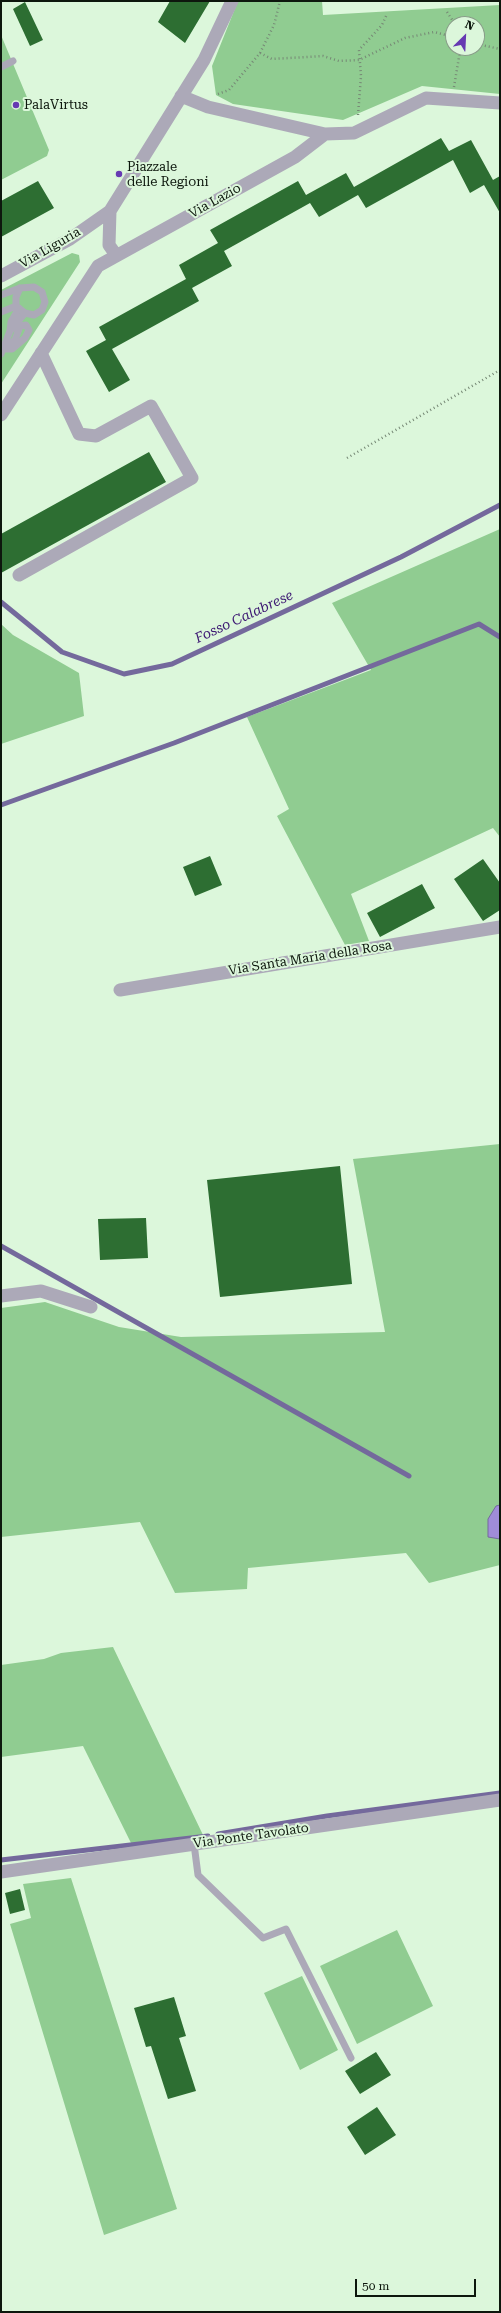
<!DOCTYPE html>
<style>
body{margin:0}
#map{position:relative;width:501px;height:2313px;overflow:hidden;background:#dcf7db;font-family:"Roboto Serif",serif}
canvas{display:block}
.frame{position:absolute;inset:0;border:2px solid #0d170d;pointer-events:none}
.north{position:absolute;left:445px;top:16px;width:40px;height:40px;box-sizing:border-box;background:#dcf7db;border:1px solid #899d89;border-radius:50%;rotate:24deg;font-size:11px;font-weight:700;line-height:16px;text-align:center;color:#0d170d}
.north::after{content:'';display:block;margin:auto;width:14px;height:18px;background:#663ab2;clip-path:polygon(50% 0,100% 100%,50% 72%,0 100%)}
.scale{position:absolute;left:355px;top:2279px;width:121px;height:18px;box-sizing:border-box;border:2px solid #0d170d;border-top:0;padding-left:5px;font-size:12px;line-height:14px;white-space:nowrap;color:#0d170d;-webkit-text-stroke:3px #dcf7db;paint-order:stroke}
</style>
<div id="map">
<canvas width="501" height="2313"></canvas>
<div class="frame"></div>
<div class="north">N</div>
<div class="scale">50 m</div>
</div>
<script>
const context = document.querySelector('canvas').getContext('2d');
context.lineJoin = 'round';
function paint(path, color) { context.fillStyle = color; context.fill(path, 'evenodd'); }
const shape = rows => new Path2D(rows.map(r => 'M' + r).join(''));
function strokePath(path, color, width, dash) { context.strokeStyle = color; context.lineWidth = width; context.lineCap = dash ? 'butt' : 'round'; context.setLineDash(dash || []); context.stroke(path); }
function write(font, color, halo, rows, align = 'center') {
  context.font = font + ' "Roboto Serif",serif'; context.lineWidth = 4; context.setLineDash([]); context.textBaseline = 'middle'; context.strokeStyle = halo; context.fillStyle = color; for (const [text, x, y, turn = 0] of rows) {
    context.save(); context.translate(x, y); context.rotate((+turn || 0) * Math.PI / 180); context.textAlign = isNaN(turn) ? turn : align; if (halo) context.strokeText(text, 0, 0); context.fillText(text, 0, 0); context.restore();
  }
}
paint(shape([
 [238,1,322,1,323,15,500,5,500,94,422,86,343,120,233,104,216,95,212,66],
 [453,24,477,24,477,48,453,48],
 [1,35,49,150,47,156,1,180],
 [72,253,79,255,80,262,1,384,1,290],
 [500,529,500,837,493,828,351,894,369,941,345,945,277,816,289,809,247,717,371,670,332,603],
 [1,624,13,635,79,673,84,716,1,744],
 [500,1144,500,1565,429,1583,406,1553,248,1568,247,1589,175,1593,140,1522,1,1537,1,1308,45,1302,119,1327,181,1337,385,1332,353,1159],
 [113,1647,203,1835,131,1843,83,1746,1,1757,1,1665,44,1659,61,1653],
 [71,1878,177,2209,104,2235,10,1924,31,1918,23,1884],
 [397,1930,433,2006,357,2044,320,1966],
 [302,1976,338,2050,300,2070,264,1993]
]), '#90cc91');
const water = shape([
 [500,1505,500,1539,488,1537,488,1519,496,1506,500,1505]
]);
paint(water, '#a08cd9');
strokePath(water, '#74699c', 1);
strokePath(shape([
 [1,602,62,652,124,674,172,664,401,557,500,505],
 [1,805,174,743,479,624,500,637],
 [1,1246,409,1476],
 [218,1834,327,1816,500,1793],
 [1,1860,208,1836]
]), '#74699c', 5);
paint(shape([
 [170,1,210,1,185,43,158,22],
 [25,2,43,40,30,46,13,9],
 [441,138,449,151,471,140,493,180,500,176,500,213,484,185,470,193,453,160,366,208,358,195,319,217,310,203,224,251,232,266,192,288,199,301,112,349,130,380,109,392,86,351,106,340,99,327,186,279,179,265,218,243,210,230,298,181,306,195,346,173,354,187],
 [38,181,54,208,1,237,1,201],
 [149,452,166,482,1,573,1,534],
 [210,856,222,885,195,896,183,867],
 [483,859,500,883,500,910,483,921,454,879],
 [422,884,435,908,380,937,367,913],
 [340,1166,352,1284,220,1297,207,1180],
 [146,1218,148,1258,100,1260,98,1219],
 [20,1889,25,1910,10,1914,5,1893],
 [174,1997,186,2036,179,2038,196,2091,168,2099,151,2046,146,2047,134,2008],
 [376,2052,391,2075,360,2094,345,2071],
 [377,2107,396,2135,365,2155,347,2127]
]), '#2d6e32');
strokePath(shape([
 [447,12,455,24],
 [477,44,500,49],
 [260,53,272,59,323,56,339,61,359,60,405,38,434,32,453,37],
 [454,87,460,51,459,48],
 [218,94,229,90,260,53,274,25,280,1],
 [358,115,361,76,359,50,382,25,387,14],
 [347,458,500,370]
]), '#768875', 2.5, [1, 3]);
strokePath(shape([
 [1,67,13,61],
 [1,295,20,288,34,287,42,292,45,302,42,310,34,315,25,313,16,306,16,297,20,288],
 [1,312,16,306],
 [10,331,11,322,19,308],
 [3,349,12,349,25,338,29,330,26,325,20,326,15,340,10,344,5,344],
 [1,354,10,331,25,313],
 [194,1844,198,1875,263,1938,286,1929,351,2058]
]), '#aca9b8', 7);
strokePath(shape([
 [181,96,208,107,325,134],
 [110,211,204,60,232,1],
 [1,276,70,239,110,211,109,245,116,255],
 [1,415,98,266,295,157,325,134,354,133,426,98,500,103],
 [19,575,192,478,151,406,96,436,79,434,41,353],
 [120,990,500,927],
 [1,1296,41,1291,91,1307],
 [1,1872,500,1800]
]), '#aca9b8', 13);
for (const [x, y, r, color] of [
 [16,105,4,"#663ab2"],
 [119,174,4,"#663ab2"]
]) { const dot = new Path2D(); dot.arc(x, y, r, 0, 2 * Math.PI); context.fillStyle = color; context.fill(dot); strokePath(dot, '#dcf7db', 1.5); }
write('13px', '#0d170d', '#dcf7db', [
 ["PalaVirtus",24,105],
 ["Piazzale",127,167],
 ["delle Regioni",127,182]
], 'left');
write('13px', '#0d170d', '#dcf7db', [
 ["Via Lazio",215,201,-29],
 ["Via Liguria",50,248,-30],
 ["Via Santa Maria della Rosa",310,958,-9],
 ["Via Ponte Tavolato",251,1836,-8]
]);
write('italic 14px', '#3d1973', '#dcf7db', [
 ["Fosso Calabrese",244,617,-25]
]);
</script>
